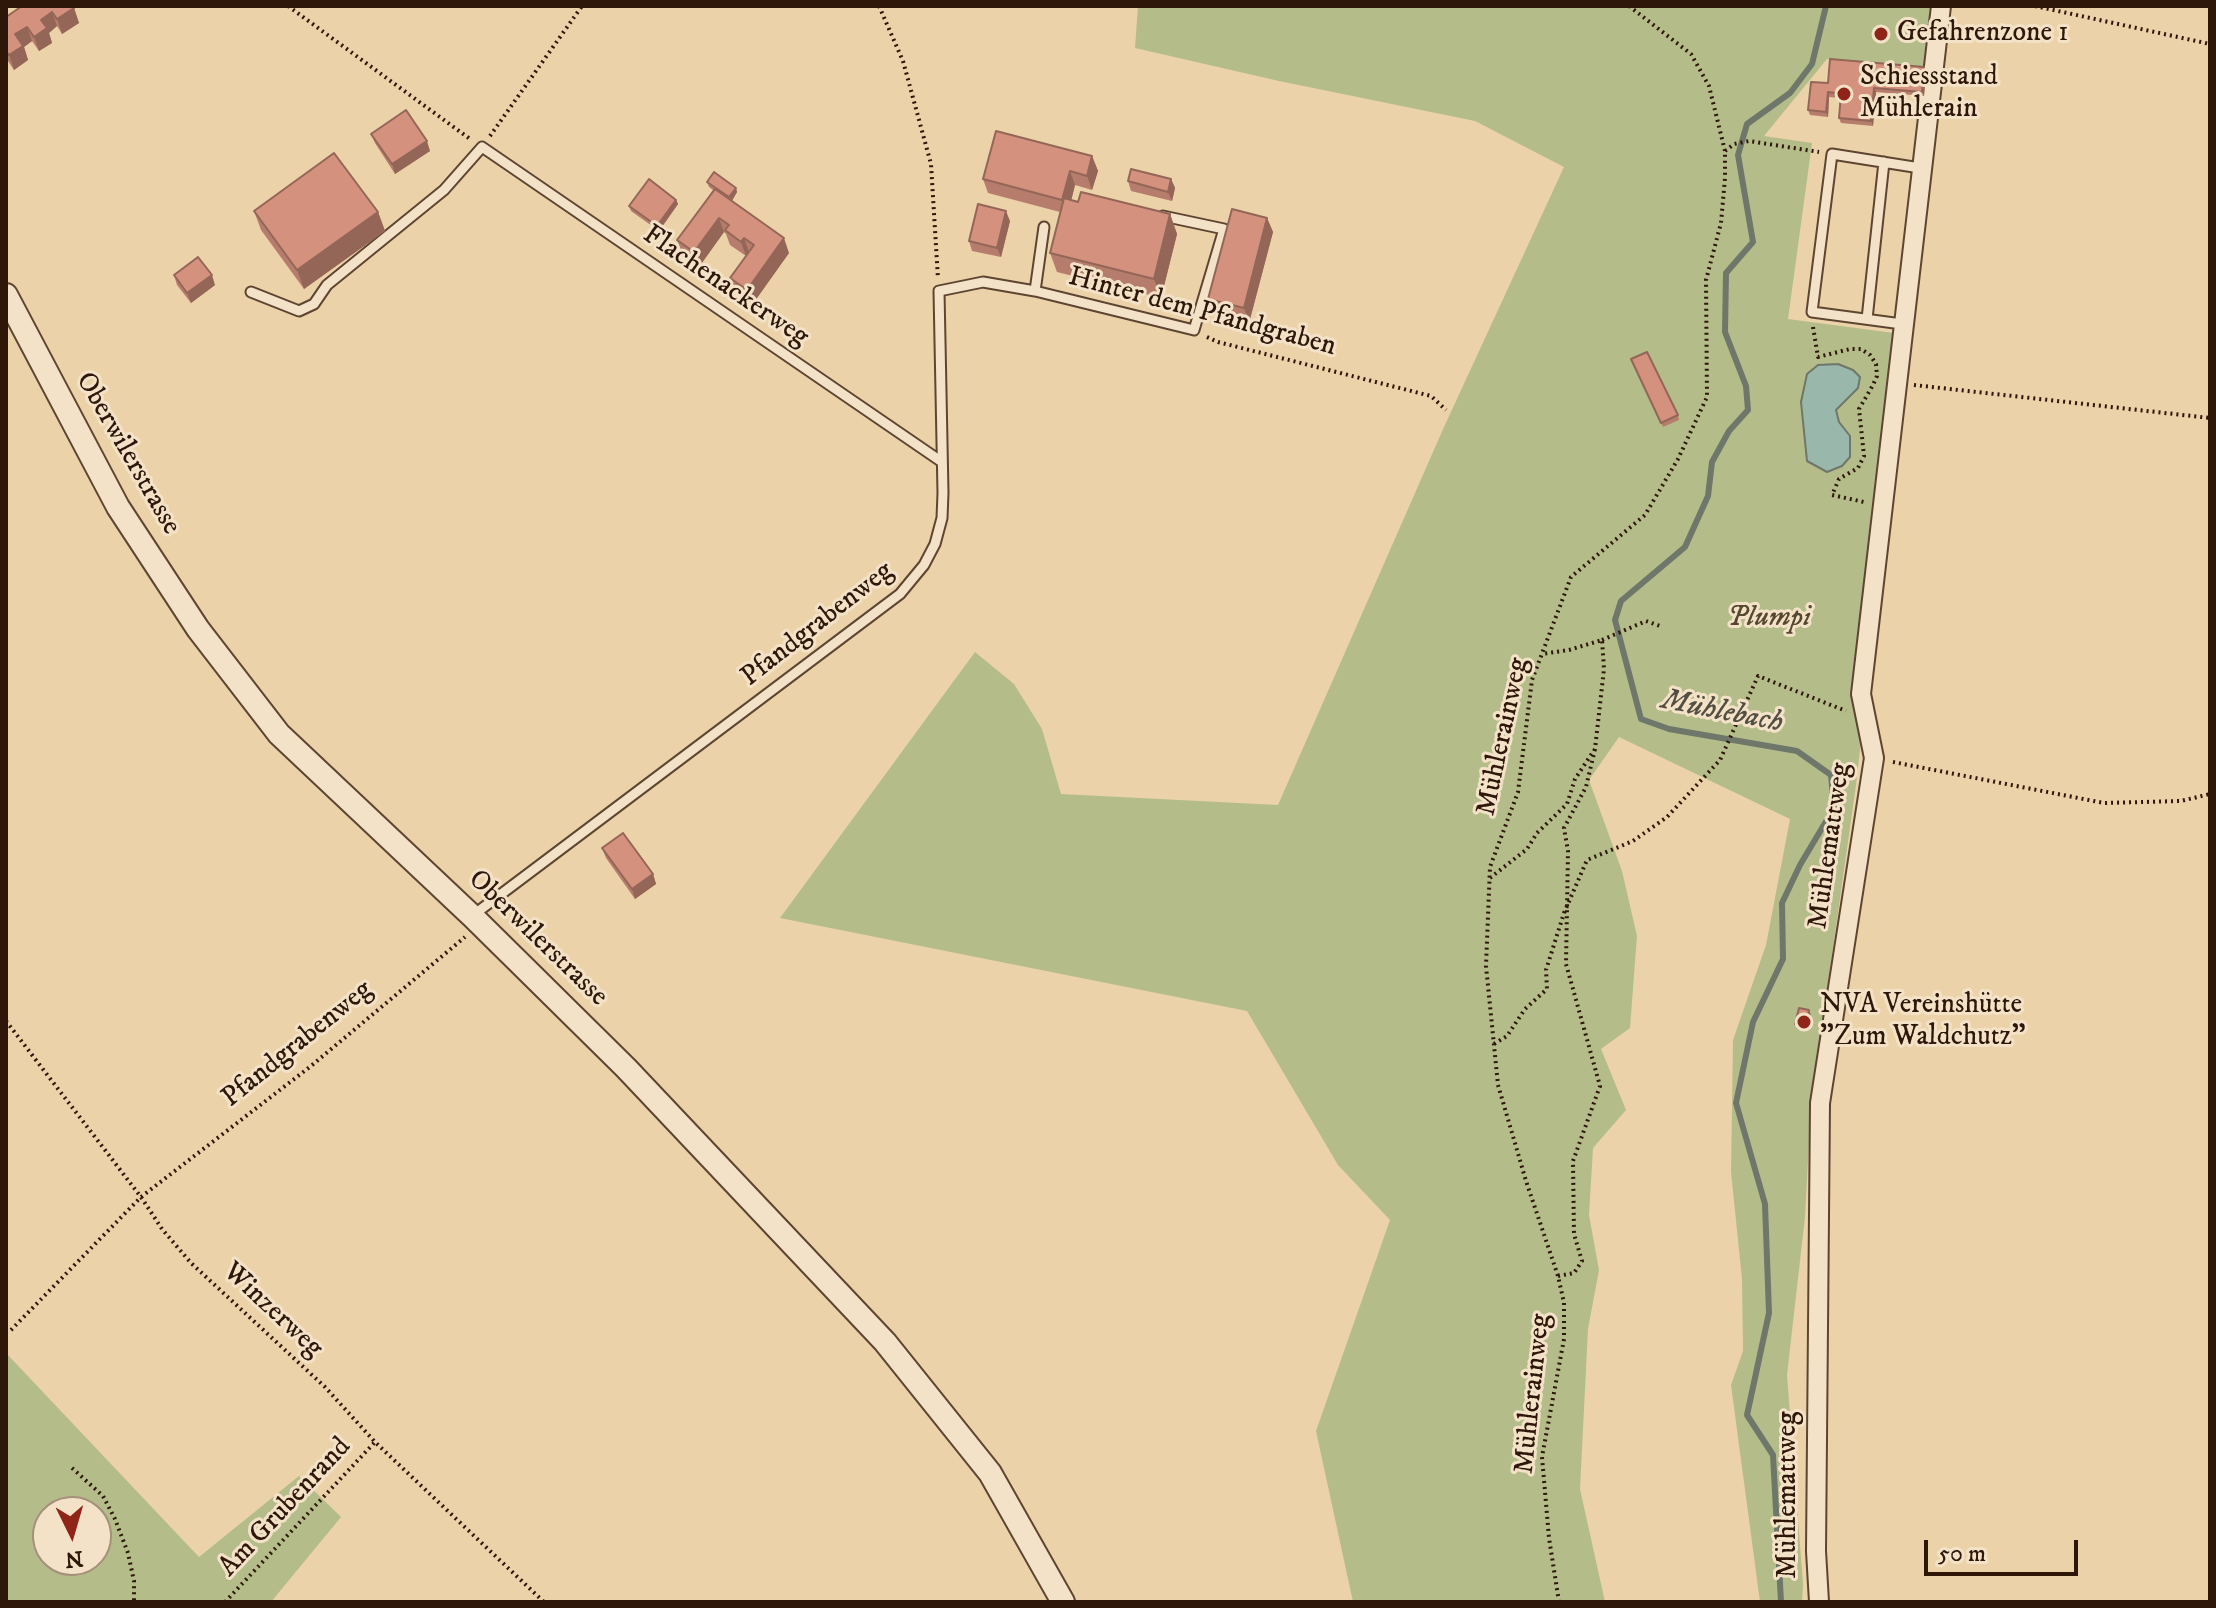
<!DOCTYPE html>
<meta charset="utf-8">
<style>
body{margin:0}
#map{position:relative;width:2216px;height:1608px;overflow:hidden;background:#ecd2a9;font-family:"IM FELL DW Pica",serif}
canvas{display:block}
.frame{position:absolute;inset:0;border:8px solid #2e1609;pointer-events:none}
.north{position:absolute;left:32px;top:1496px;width:80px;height:80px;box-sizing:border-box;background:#f3e2c7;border:2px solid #a4907b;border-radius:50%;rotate:175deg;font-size:22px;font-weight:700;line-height:32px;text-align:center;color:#2e1609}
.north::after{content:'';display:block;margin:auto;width:28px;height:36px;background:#8f2418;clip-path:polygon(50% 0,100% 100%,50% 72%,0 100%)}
.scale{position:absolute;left:1924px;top:1540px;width:154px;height:36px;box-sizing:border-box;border:4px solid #2e1609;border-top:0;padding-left:10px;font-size:24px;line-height:28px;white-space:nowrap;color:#2e1609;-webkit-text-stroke:6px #f3e2c7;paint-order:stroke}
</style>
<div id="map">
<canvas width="2216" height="1608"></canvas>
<div class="frame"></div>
<div class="north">N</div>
<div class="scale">50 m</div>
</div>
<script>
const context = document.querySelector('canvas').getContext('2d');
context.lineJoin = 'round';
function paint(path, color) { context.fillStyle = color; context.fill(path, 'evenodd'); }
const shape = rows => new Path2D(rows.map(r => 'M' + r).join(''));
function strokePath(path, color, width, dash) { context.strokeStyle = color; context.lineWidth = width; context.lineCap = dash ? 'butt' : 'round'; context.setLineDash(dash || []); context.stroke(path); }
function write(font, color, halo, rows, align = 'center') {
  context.font = font + ' "IM FELL DW Pica",serif'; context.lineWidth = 6; context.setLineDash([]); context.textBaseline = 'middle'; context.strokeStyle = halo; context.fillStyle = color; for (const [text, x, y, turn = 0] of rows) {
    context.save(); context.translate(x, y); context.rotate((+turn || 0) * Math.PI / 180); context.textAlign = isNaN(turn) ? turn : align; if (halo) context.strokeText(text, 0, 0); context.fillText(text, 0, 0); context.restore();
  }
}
paint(shape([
 [1138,6,1938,6,1931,69,1827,59,1764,136,1812,143,1788,319,1894,333,1877,491,1857,639,1860,750,1856,785,1811,1104,1805,1217,1787,1375,1803,1584,1802,1602,1760,1602,1731,1385,1743,1351,1742,1279,1731,1172,1733,1040,1766,945,1790,819,1619,737,1589,780,1622,871,1637,936,1630,1028,1601,1049,1626,1110,1593,1148,1589,1215,1599,1270,1588,1329,1580,1489,1605,1602,1353,1602,1316,1431,1390,1220,1338,1165,1247,1011,780,918,975,652,1014,684,1042,729,1061,794,1278,805,1444,427,1564,167,1475,121,1279,81,1135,48],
 [6,1353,199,1557,299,1476,341,1517,271,1602,6,1602],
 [48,1512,96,1512,96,1560,48,1560]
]), '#b4bd8a');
const water = shape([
 [1838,364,1853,370,1860,377,1858,388,1836,410,1839,422,1850,436,1850,457,1842,466,1827,472,1807,461,1801,402,1807,374,1818,365,1838,364]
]);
paint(water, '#99b7ab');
strokePath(water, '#6e776a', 2);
strokePath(shape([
 [1781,1602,1773,1455,1747,1415,1769,1313,1765,1204,1736,1103,1753,1022,1783,959,1782,903,1800,865,1834,808,1831,775,1797,751,1669,729,1641,719,1615,620,1621,601,1685,547,1708,496,1712,462,1729,431,1748,410,1746,386,1725,332,1726,273,1753,242,1738,155,1747,124,1790,93,1812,64,1826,6]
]), '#6e776a', 6);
const service = shape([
 [1035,291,1044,227],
 [251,292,299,311,314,304,327,285,444,190,482,147,942,462],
 [1867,319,1884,162],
 [1902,324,1812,312,1832,154,1920,168],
 [472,916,900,594,924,565,935,544,942,518,943,493,939,291,983,282,1035,291,1194,330,1224,229,1163,216]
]);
const minor = shape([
 [1819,1602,1816,1551,1820,1103,1874,758,1861,694,1941,6]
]);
const tertiary = shape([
 [6,295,118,507,198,629,279,734,472,916,626,1068,885,1342,990,1473,1063,1602]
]);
strokePath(service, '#5e4531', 13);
strokePath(minor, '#5e4531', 22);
strokePath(tertiary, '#5e4531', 26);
strokePath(shape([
 [288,6,470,139],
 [879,6,903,61,931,164,938,279],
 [2035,6,2210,44],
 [490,136,582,6],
 [1725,151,1734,144,1749,141,1819,152],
 [1813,327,1818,357,1850,349,1861,349,1870,355,1876,364,1877,376,1873,385,1859,409,1864,456,1858,468,1839,479,1832,495,1864,502],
 [1207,337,1218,342,1431,396,1446,410],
 [1914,385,2210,418],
 [1602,640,1646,621,1660,626],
 [1893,762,2104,803,2181,801,2210,794],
 [1490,878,1527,849,1537,833,1567,804,1575,779,1595,749,1604,669,1602,640,1569,650,1542,654],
 [6,1021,141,1197,162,1229,191,1263,325,1387,375,1442,544,1602],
 [1494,1044,1507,1036,1525,1009,1547,989,1546,970,1564,913,1587,860,1633,841,1667,817,1720,760,1758,676,1846,711],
 [1558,1276,1574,1273,1582,1261,1574,1234,1573,1161,1600,1086,1566,964,1568,851,1564,828,1586,787,1595,749],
 [11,1330,141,1197,311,1066,465,937],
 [72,1468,103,1496,115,1519,128,1553,134,1581,134,1602],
 [225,1602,375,1442],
 [1559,1602,1549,1538,1542,1457,1564,1339,1564,1303,1558,1276,1526,1181,1498,1085,1486,966,1490,867,1518,792,1532,680,1571,577,1645,515,1678,459,1707,397,1706,280,1721,223,1725,178,1725,151,1709,86,1691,54,1629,6]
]), '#2e1609', 4, [2, 4]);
strokePath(service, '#f3e2c7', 9);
strokePath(minor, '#f3e2c7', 18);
strokePath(tertiary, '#f3e2c7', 22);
paint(shape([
 [74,8,79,23,62,34,57,26,49,33,52,43,39,51,32,41,24,47,28,60,14,70,6,58,6,17],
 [1926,72,1924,96,1876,92,1873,126,1841,123,1839,118,1840,98,1829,97,1828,117,1810,115,1808,110,1828,83],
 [371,134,430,151,395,174,375,143],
 [1092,156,1098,171,1092,190,1075,185,1071,200,1170,214,1177,234,1161,298,1057,272,1050,253,1060,212,988,193,983,179],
 [1171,179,1175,188,1172,201,1131,191,1128,181],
 [707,182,736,188,737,192,732,201,789,253,752,305,735,292,730,278,746,256,730,245,726,234,724,232,699,267,683,255,677,240,713,190,709,187],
 [676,200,678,204,659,231,631,211,629,206],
 [254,211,378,212,385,231,304,289,261,230],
 [1267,218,1273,232,1249,323,1214,314,1208,299],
 [1010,221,1001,257,972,251,969,241],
 [174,275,215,285,191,303,177,285],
 [1633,364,1678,415,1679,420,1663,427],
 [602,848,653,874,656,884,635,899,606,858],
 [1811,1015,1807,1031,1797,1029,1795,1024]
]), '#b67d6c');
paint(shape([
 [74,8,79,23,62,34,57,19],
 [52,12,57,26,49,33,52,43,39,51,34,37,41,20],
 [27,27,32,41,24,47,28,60,14,70,9,55,15,34],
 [1924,67,1926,72,1924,96,1922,92],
 [1874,88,1876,92,1873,126,1871,121],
 [1828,92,1829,97,1828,117,1826,112],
 [427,141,430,151,395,174,392,164],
 [1092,156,1098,171,1092,190,1087,176],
 [1070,171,1075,185,1068,214,1062,200],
 [1171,179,1175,188,1172,201,1168,192],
 [736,188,737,192,731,202,729,197],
 [676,200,678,204,659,231,657,226],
 [1006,211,1010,221,1001,257,997,248],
 [378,212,385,231,304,289,297,270],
 [1170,214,1177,234,1161,298,1154,279],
 [719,218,724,232,699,267,694,252],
 [1267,218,1273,232,1249,323,1244,308],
 [744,238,749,252,746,256,741,242],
 [784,238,789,253,752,305,747,290],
 [212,275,215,285,191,303,187,293],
 [653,874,656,884,635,899,632,889],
 [1809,1010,1811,1015,1807,1031,1806,1026]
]), '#946658');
const building = shape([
 [22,6,72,6,74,8,57,19,52,12,41,20,47,28,34,37,27,27,15,34,23,46,9,55,6,51,6,17,22,6],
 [1830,59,1924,67,1922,92,1874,88,1871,121,1839,118,1841,94,1828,92,1826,112,1808,110,1811,82,1828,83,1830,59],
 [406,110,427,141,392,164,371,134,406,110],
 [996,131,1092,156,1087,176,1070,171,1062,200,983,179,996,131],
 [334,153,378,212,297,270,254,211,334,153],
 [1131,169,1171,179,1168,192,1128,181,1131,169],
 [714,172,736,188,729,197,707,182,714,172],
 [649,179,676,200,657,226,629,206,649,179],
 [715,189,784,238,747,290,730,278,754,245,744,238,741,242,725,230,729,225,719,218,694,252,677,240,715,189],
 [1081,192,1170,214,1154,279,1050,253,1064,198,1078,202,1081,192],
 [978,204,1006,211,997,248,969,241,978,204],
 [1232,209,1267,218,1244,308,1208,299,1232,209],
 [198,257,212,275,187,293,174,275,198,257],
 [1647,352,1678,415,1661,423,1631,359,1647,352],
 [623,833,653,874,632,889,602,848,623,833],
 [1799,1008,1809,1010,1806,1026,1795,1024,1799,1008]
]);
paint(building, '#d4917d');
strokePath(building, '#946658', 2);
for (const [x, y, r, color] of [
 [1881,34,8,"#8f2418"],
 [1844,94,8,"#8f2418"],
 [1804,1022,8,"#8f2418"]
]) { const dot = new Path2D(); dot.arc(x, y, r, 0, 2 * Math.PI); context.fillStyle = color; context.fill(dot); strokePath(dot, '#f3e2c7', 3); }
write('28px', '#2e1609', '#f3e2c7', [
 ["Gefahrenzone 1",1897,34],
 ["Schiessstand",1860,78],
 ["Mühlerain",1860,110],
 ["NVA Vereinshütte",1820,1006],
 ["\"Zum Waldchutz\"",1820,1038]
], 'left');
write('28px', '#2e1609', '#f3e2c7', [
 ["Flachenackerweg",725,287,34],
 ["Hinter dem Pfandgraben",1202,313,15],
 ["Oberwilerstrasse",127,454,60],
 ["Pfandgrabenweg",818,625,-38],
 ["Mühlerainweg",1504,737,-78],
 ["Mühlemattweg",1831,846,-82],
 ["Oberwilerstrasse",537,939,44],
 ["Pfandgrabenweg",298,1045,-39],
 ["Winzerweg",272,1311,43],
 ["Mühlerainweg",1534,1394,-84],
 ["Mühlemattweg",1789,1495,-90],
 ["Am Grubenrand",286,1508,-47]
]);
write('italic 28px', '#564830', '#f3e2c7', [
 ["Plumpi",1769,619]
]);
write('italic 30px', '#534e42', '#f3e2c7', [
 ["Mühlebach",1722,713,11]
]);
</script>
